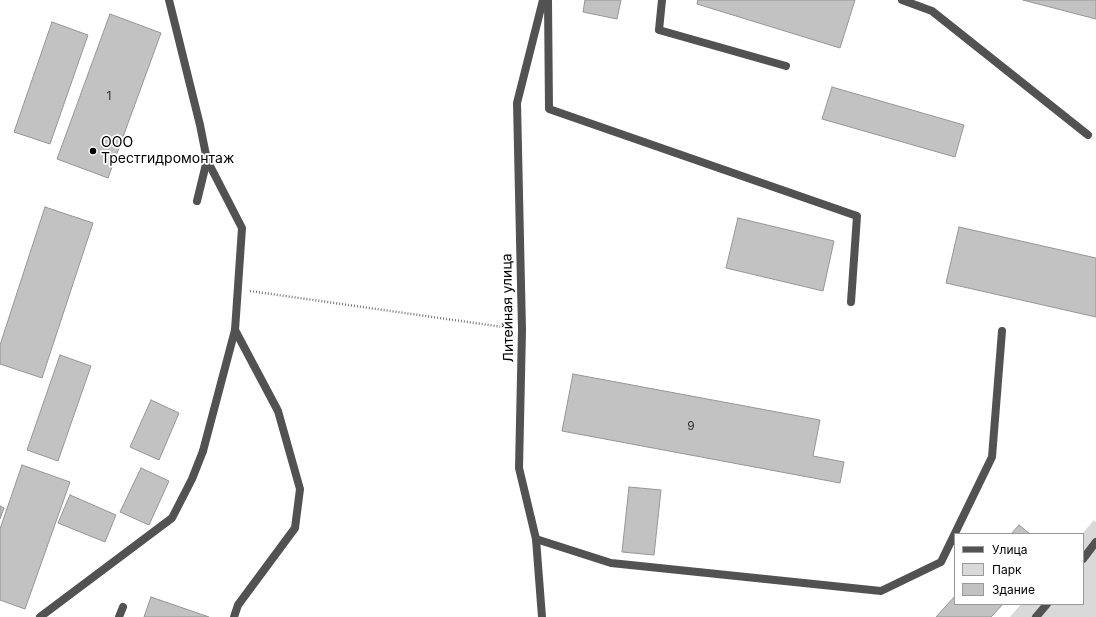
<!DOCTYPE html>
<meta charset="utf-8">
<style>
body{margin:0}
#map{position:relative;width:1096px;height:617px;overflow:hidden;background:#fff;font-family:Inter,sans-serif}
canvas{display:block}
.legend{position:absolute;left:954px;top:533px;width:130px;height:72px;box-sizing:border-box;background:#fff;border:1px solid #999;margin:0;padding:5px 7px;list-style:none;font-size:12px;color:#000}
.legend li{display:flex;align-items:center;gap:8px;height:20px}
.legend b{width:20px;border:1px solid #999}
</style>
<div id="map">
<canvas width="1096" height="617"></canvas>
<ul class="legend">
<li><b style="height:5px;background:#525252"></b>Улица</li>
<li><b style="height:11px;background:#d9d9d9"></b>Парк</li>
<li><b style="height:11px;background:#c2c2c2"></b>Здание</li>
</ul>
</div>
<script>
const context = document.querySelector('canvas').getContext('2d');
context.lineJoin = 'round';
function paint(path, color) { context.fillStyle = color; context.fill(path, 'evenodd'); }
const shape = rows => new Path2D(rows.map(r => 'M' + r).join(''));
function strokePath(path, color, width, dash) { context.strokeStyle = color; context.lineWidth = width; context.lineCap = dash ? 'butt' : 'round'; context.setLineDash(dash || []); context.stroke(path); }
function write(font, color, halo, rows, align = 'center') {
  context.font = font + ' Inter,sans-serif'; context.lineWidth = 3.5; context.setLineDash([]); context.textBaseline = 'middle'; context.strokeStyle = halo; context.fillStyle = color; for (const [text, x, y, turn = 0] of rows) {
    context.save(); context.translate(x, y); context.rotate((+turn || 0) * Math.PI / 180); context.textAlign = isNaN(turn) ? turn : align; if (halo) context.strokeText(text, 0, 0); context.fillText(text, 0, 0); context.restore();
  }
}
paint(shape([
 [1094,520,1096,522,1096,617,1010,617,1021,604,1083,604,1082,534]
]), '#d9d9d9');
const building = shape([
 [585,0,621,0,617,19,583,12,585,0],
 [698,0,855,0,840,48,697,4,698,0],
 [1023,0,1096,0,1096,19,1023,0],
 [110,14,161,33,108,178,57,159,110,14],
 [52,22,88,35,50,144,14,132,52,22],
 [832,87,964,125,955,157,822,119,832,87],
 [45,207,93,223,42,378,0,364,0,345,45,207],
 [738,218,834,241,823,291,726,268,738,218],
 [959,227,1096,258,1096,317,946,283,959,227],
 [60,355,91,366,58,461,27,450,60,355],
 [573,374,820,420,813,456,844,462,840,483,562,431,573,374],
 [151,400,179,413,159,460,130,447,151,400],
 [22,465,70,482,25,609,0,600,0,529,22,465],
 [141,468,169,481,149,525,120,512,141,468],
 [629,487,661,490,654,555,622,552,629,487],
 [70,495,116,515,105,542,58,523,70,495],
 [0,506,4,508,0,519,0,506],
 [1019,525,1030,534,1011,534,1019,525],
 [955,596,955,604,1003,604,991,617,936,617,955,596],
 [151,597,209,617,144,617,151,597]
]);
paint(building, '#c2c2c2');
strokePath(building, '#969696', 1);
strokePath(shape([
 [250,291,510,328]
]), '#747474', 2.5, [1, 2]);
strokePath(shape([
 [548,0,549,109,857,216,851,302],
 [662,0,659,30,786,66],
 [902,0,932,11,1088,135],
 [197,201,207,160],
 [536,539,611,563,881,591,941,562,992,457,1002,331],
 [1083,559,1096,542],
 [40,617,172,518,192,479,203,451],
 [119,617,123,607],
 [234,617,238,605,295,528,300,489,278,411,235,330],
 [1036,617,1047,604]
]), '#525252', 8);
strokePath(shape([
 [169,0,200,125,207,160,242,228,235,330,203,451],
 [542,617,536,539,519,468,522,330,517,103,543,0]
]), '#525252', 8);
for (const [x, y, r, color] of [
 [93,151,4,"#000"]
]) { const dot = new Path2D(); dot.arc(x, y, r, 0, 2 * Math.PI); context.fillStyle = color; context.fill(dot); strokePath(dot, '#fff', 1.5); }
write('12px', '#303030', null, [
 ["1",109,96],
 ["9",691,426]
]);
write('14px', '#000', '#fff', [
 ["ООО",101,143],
 ["Трестгидромонтаж",101,159]
], 'left');
write('14px', '#000', '#fff', [
 ["Литейная улица",508,308,-91]
]);
</script>
